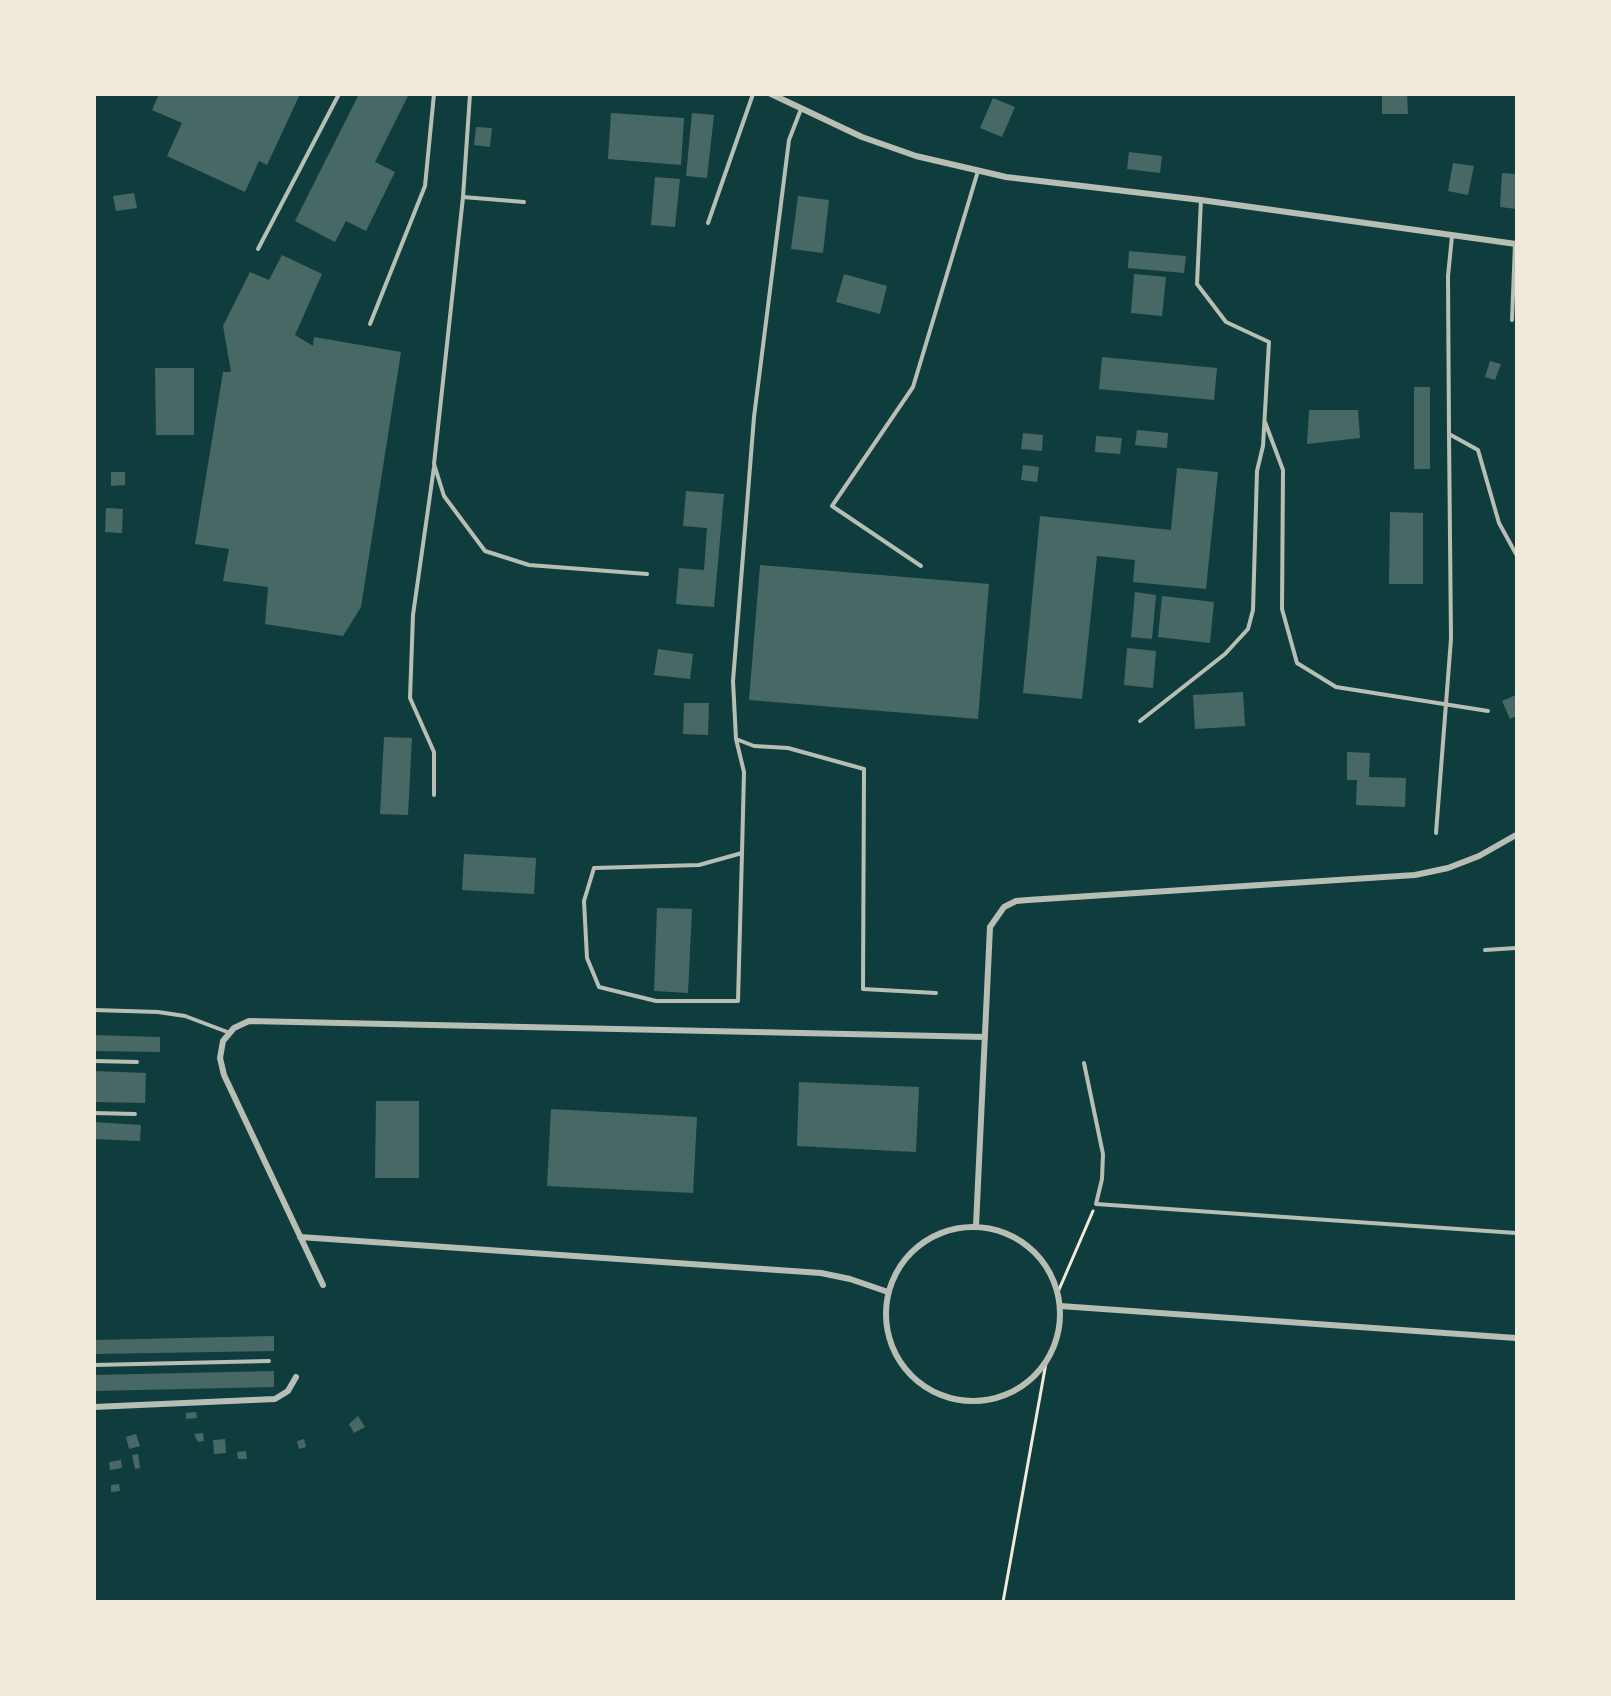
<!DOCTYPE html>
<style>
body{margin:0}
#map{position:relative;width:1611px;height:1696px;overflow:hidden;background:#0f3d3e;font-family:Helvetica,sans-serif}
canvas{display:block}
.frame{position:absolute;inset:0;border:96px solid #f1e9da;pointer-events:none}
</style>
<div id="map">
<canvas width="1611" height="1696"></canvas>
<div class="frame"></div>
</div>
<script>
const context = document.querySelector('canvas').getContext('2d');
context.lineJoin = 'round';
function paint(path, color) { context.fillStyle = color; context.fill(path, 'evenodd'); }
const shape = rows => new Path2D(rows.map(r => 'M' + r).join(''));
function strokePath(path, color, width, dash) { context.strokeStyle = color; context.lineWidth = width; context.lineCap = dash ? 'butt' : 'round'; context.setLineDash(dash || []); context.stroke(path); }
paint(shape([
 [159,94,300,94,267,165,259,161,245,192,167,156,182,123,152,110],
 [359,94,409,94,375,162,395,172,366,231,346,221,335,242,295,221],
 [1382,94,1407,94,1408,114,1382,114],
 [993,98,1015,107,1002,137,980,128],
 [611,113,684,118,681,165,608,159],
 [692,113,714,115,707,178,686,176],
 [476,127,492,128,490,147,474,145],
 [1129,152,1162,156,1160,173,1127,169],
 [1453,163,1474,166,1468,195,1448,191],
 [1502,173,1516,174,1516,209,1500,207],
 [655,177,680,179,675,227,651,225],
 [134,193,137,208,116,211,113,196],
 [798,196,829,200,823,253,791,249],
 [1129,251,1186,256,1184,273,1128,268],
 [282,255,322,274,295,335,313,346,314,337,401,352,361,607,343,636,265,624,268,587,223,581,229,549,195,544,223,372,231,372,223,326,250,272,269,280],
 [844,274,887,286,880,314,836,302],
 [1134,274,1166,277,1162,316,1131,313],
 [1102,357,1217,368,1214,400,1099,389],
 [1490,361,1501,364,1495,380,1485,377],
 [155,368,194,368,194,435,156,435],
 [1414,387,1430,387,1430,469,1414,469],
 [1309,410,1358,410,1360,438,1307,444],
 [1137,430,1168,433,1167,448,1135,445],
 [1023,433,1043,435,1042,451,1021,449],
 [1096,436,1122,438,1120,454,1095,452],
 [1023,465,1039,467,1037,482,1021,480],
 [1177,468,1218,472,1206,589,1133,582,1135,560,1097,556,1082,699,1023,693,1040,516,1171,530],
 [111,472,125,472,125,485,111,486],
 [686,491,724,494,714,607,676,604,679,568,704,570,707,528,683,526],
 [106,508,123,509,122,533,105,532],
 [1390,512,1423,513,1423,584,1389,584],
 [760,565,989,584,978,719,749,700],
 [1135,592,1156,595,1152,639,1131,637],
 [1162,596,1214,602,1210,643,1158,637],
 [1127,648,1156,651,1153,688,1124,685],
 [658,649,693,654,690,679,654,675],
 [1243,692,1245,726,1195,729,1193,695],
 [1516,695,1516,716,1510,719,1502,701],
 [684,703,709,703,708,735,683,734],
 [384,737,412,738,408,815,380,814],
 [1347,752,1370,753,1369,777,1406,778,1405,807,1356,805,1357,780,1347,780],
 [464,854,536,858,534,894,462,890],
 [657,908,692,909,688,993,654,991],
 [94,1035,160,1037,160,1052,94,1051],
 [94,1071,146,1073,145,1103,94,1102],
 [799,1082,919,1087,916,1152,797,1146],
 [376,1101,419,1101,419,1178,375,1178],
 [551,1109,697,1117,693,1193,547,1186],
 [94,1122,141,1125,140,1141,94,1139],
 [274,1336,274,1351,94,1354,94,1340],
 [274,1371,274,1387,94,1391,94,1375],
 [196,1412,197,1418,186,1419,186,1413],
 [358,1416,365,1427,354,1433,349,1424],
 [203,1433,204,1441,198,1442,194,1434],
 [136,1434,140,1446,129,1449,126,1437],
 [225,1439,226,1453,214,1454,213,1440],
 [304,1439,306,1447,299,1449,297,1441],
 [246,1451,247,1459,238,1459,237,1452],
 [138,1454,140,1468,135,1469,132,1455],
 [121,1460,122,1468,110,1470,109,1462],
 [119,1484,120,1491,111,1492,111,1485]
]), '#486865');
strokePath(shape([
 [1058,1292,1093,1211],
 [1003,1602,1046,1363]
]), '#f1e9da', 3);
strokePath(shape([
 [470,94,463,197,434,464,444,496,485,551,529,565,647,574],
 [801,109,789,140,754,417,733,681,736,739,754,746,788,748,864,769,863,989,936,993],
 [463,197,524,202],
 [708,223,753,94],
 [1452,236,1448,276,1449,434,1478,450,1499,523,1516,554],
 [258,249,339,94],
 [1512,320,1515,244],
 [370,324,425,186,434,94],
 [1265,422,1283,470,1282,609,1297,663,1336,687,1488,711],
 [434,467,413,615,410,698,434,752,434,795],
 [921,566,832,506,913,387,978,171],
 [1140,721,1225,654,1248,629,1253,610,1257,471,1263,446,1269,342,1226,322,1197,284,1201,200],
 [736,739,744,772,742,853,738,1001,656,1001,599,987,587,958,584,901,594,868,699,865,742,853],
 [1436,833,1451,639,1449,434],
 [1485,950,1516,948],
 [94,1010,158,1012,185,1016,230,1033],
 [94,1061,137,1062],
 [1084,1063,1103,1154,1102,1179,1096,1204,1516,1233],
 [94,1113,135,1114],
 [94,1365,269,1361]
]), '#b8beb3', 4);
strokePath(shape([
 [771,94,862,137,916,156,1006,177,1201,200,1516,244],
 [976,1226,990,927,1004,907,1016,901,1028,900,1415,875,1448,868,1479,856,1516,835],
 '886 1314a87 87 0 1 1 174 0a87 87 0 1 1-174 0Z',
 [300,1237,821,1273,850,1279,888,1292],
 [323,1285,224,1075,220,1058,223,1041,234,1028,249,1021,985,1037],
 [1060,1306,1516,1338],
 [94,1407,275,1399,288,1391,296,1377]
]), '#b8beb3', 6);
</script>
